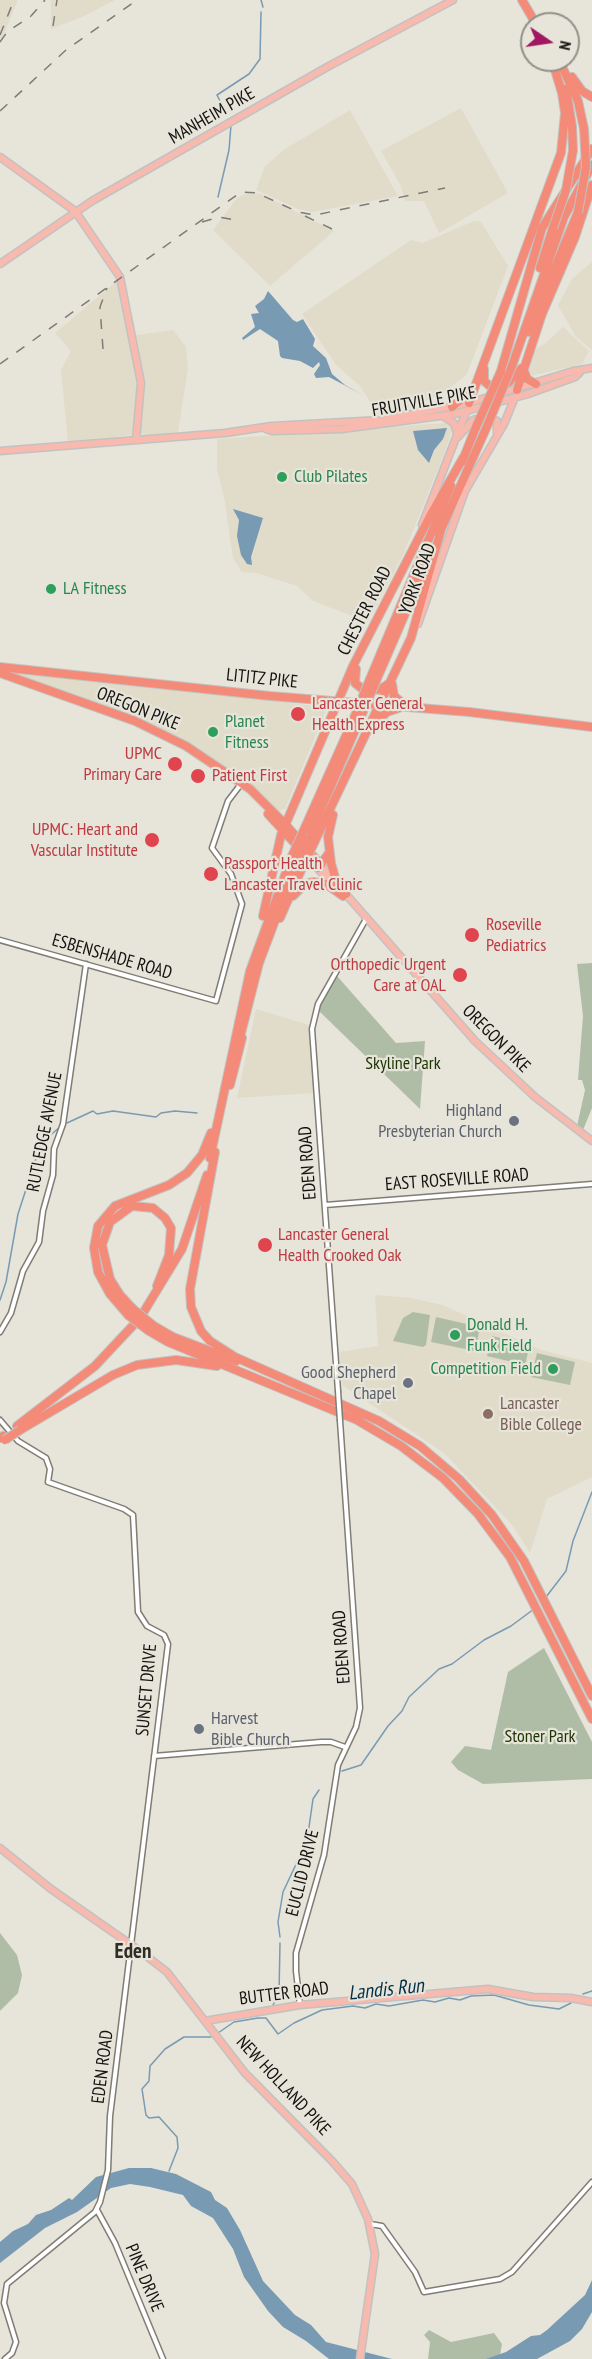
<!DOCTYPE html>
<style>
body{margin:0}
#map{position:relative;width:592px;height:2359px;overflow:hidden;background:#e7e4da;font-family:"PT Sans Narrow",sans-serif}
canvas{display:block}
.north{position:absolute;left:520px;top:12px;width:60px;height:60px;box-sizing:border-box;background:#e7e4da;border:2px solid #939089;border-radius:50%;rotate:103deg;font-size:16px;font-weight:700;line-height:24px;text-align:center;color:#141310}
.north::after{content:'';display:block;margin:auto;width:21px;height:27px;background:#a21761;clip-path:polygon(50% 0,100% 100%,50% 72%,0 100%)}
</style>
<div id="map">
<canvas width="592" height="2359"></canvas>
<div class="north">N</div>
</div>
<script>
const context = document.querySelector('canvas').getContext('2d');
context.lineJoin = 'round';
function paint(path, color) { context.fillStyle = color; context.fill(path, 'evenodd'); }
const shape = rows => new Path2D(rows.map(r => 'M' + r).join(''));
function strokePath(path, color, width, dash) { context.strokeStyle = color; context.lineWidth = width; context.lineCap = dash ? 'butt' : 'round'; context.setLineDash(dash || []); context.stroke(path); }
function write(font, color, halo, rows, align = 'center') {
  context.font = font + ' "PT Sans Narrow",sans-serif'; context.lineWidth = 4.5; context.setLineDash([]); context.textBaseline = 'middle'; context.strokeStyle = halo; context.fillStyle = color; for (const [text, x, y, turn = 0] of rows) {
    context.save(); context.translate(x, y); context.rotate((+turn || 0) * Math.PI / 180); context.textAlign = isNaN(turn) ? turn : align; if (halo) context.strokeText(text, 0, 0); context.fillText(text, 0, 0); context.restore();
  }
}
paint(shape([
 [0,0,18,0,0,43],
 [51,0,115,0,82,17,51,29],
 [461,108,508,193,439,233,424,201,405,201,401,186,381,151],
 [350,110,398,196,312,212,298,209,256,190,265,166,285,149],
 [250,192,261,194,334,231,270,286,213,230,237,198],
 [474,221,481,222,508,266,467,374,450,388,414,408,374,414,368,398,358,384,336,365,302,314,411,240,422,243],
 [592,262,592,350,576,337,558,305,572,279],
 [118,280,136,367,137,400,132,435,68,442,61,370,71,351,55,333],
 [563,327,589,351,582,364,531,376,528,371,535,349,543,345],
 [173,330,186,347,188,369,178,432,144,436,139,431,145,394,144,376,136,335],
 [445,423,452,425,452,431,444,454,404,553,368,622,313,601,297,586,256,573,242,572,233,558,225,502,217,469,217,439],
 [4,670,270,700,327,708,285,809,276,812,222,767,179,738,136,718],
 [256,1009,309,1025,314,1093,237,1098],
 [375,1295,411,1298,443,1305,541,1350,592,1363,592,1477,547,1499,530,1553,513,1526,444,1453,342,1385,339,1352,378,1346]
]), '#e1dcca');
paint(shape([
 [592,963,592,1108,583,1130,577,1126,585,1090,582,1080,578,1080,583,1016,577,964],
 [337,976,396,1043,425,1041,420,1109,318,1010],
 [413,1312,430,1315,426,1345,423,1347,393,1341,403,1318],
 [436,1317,480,1327,475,1351,431,1342],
 [492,1336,530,1345,525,1365,487,1356],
 [537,1353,575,1362,570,1385,531,1377],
 [544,1648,592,1742,592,1779,483,1784,458,1770,451,1762,465,1746,491,1750,508,1672],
 [0,1933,17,1955,22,1975,18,1993,0,2011],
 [429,2330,451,2342,494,2333,502,2344,500,2355,498,2359,428,2359,430,2342,424,2335]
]), '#b0bda6');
paint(shape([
 [268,291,293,320,297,322,303,319,315,339,313,346,326,358,332,374,345,385,363,395,329,377,316,378,314,374,320,365,319,362,313,368,300,361,282,358,280,356,278,341,260,329,243,340,242,338,255,327,251,314,259,313,255,306,264,299],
 [447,428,443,439,434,450,429,463,418,450,413,431],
 [233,509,263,518,251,557,252,565,247,564,241,555,237,536,239,520],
 [129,2168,151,2168,176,2174,211,2192,215,2200,227,2208,240,2230,263,2281,295,2315,311,2325,326,2342,392,2359,329,2359,306,2341,283,2327,268,2311,244,2277,233,2249,213,2218,191,2206,183,2195,150,2187,130,2184,111,2188,77,2212,45,2228,0,2263,0,2242,13,2231,28,2224,36,2215,51,2210,69,2198,72,2200,96,2177],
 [592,2280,592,2312,582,2329,570,2341,537,2359,486,2359,506,2352,531,2336,540,2335,547,2330,585,2295]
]), '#789bb3');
strokePath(shape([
 [261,0,263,7],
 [222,105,217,95,249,74,260,59,261,12],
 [218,197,229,150,231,125],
 [67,1123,93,1111,97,1114,113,1111,156,1117,161,1113,175,1111,197,1113],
 [0,1300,6,1282,18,1214,41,1143,60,1127],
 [546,1597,566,1571,573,1541,592,1492],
 [342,1771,361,1765,388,1726,402,1711,409,1697,439,1669,452,1664,484,1640,511,1626,534,1609],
 [280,1937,278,1922,283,1892,307,1841,313,1799,319,1790],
 [583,1994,592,1991],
 [273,2005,279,1994,280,1943],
 [218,2033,234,2022,258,2018,266,2018,278,2034,294,2023,322,2010,353,2006,365,2008,376,2004,389,2006,423,2000,435,2002,449,1998,460,2000,471,1996,494,1995,529,2005,559,2009,571,2003],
 [169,2171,178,2148,177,2137,159,2117,149,2118,146,2115,142,2089,149,2081,150,2066,165,2049,184,2037,211,2037]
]), '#789bb3', 1.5);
const minor = shape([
 [0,940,216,1001,242,904,231,874,212,848,228,801,241,784],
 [325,1205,592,1184],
 [0,1332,11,1313,23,1271,39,1242,43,1211,53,1175,54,1149,63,1124,86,964],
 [338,1391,312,1029,318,1004,366,919],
 [0,1420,18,1441,46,1458,50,1469,48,1482,124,1509,133,1515,138,1612,147,1626,164,1635,168,1644,110,2116,108,2170,100,2202,95,2212,7,2284,4,2303,16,2342,12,2353,5,2359],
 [154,1756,321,1742,331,1742,345,1747],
 [300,2005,296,1971,296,1953,324,1855,338,1765,356,1727,360,1708,340,1421],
 [97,2210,115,2243,163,2359],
 [370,2224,382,2226,415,2272,424,2292,500,2279,512,2272,592,2182]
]);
const major = shape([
 [0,157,75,211,120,277,141,383,136,440],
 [0,264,92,201,329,66,453,0],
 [444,417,454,423,457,433],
 [266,429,272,431,342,429,455,414,528,394,575,377,581,371],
 [458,437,473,420,487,417,497,421,497,432],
 [0,451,225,433,272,426,381,420,469,403,573,371,592,368],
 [422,525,466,412],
 [418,624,465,491,504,424,515,397],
 [321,865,335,881],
 [318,869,332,884],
 [343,891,475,1041,535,1097,592,1141],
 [0,1848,51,1889,140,1951,167,1972,245,2073,332,2161,352,2184,368,2219,375,2254,360,2359],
 [205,2021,300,2005,488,1989,533,1997,571,1998,592,2002]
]);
const highway = shape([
 [522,0,536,24],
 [559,60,578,101,584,129],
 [572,77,582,91,592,97],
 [566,89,572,126,573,150],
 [540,268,553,228],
 [528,332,578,212],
 [512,366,564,217,592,165],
 [484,369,484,381,491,387,508,383,522,368],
 [501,371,542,228,592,149],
 [524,371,527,379,536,384],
 [517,390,542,314,575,237,592,185],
 [469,403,561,153,565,113,562,93,552,60],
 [452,407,470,392],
 [462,462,476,427],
 [439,534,488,424],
 [0,667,270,696,469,712,592,727],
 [356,669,355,683,365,691,381,689,391,682],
 [0,673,135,721,186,746,250,789,285,824,321,865],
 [370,679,451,486],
 [376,681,430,556],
 [392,684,394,696,405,705],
 [377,721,387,712,399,708],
 [268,814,300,849],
 [333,815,328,837,331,863,336,881,346,894],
 [303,832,354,718],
 [308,839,360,719],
 [313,845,411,638,441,530],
 [318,868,329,853],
 [293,896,305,884,313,882,326,884,343,896],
 [263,916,281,835,353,666,430,516,463,458],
 [280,918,303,866],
 [239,1041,259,963,297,862],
 [230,1085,242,1038],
 [215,1152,190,1289,191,1307,201,1331,210,1341,235,1357,379,1421,420,1446,459,1479,492,1515,524,1561,592,1696],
 [210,1158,250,971,292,856],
 [132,1308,120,1295,110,1279,102,1245,110,1222,132,1206,153,1208,165,1218,171,1228,169,1255,157,1286],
 [128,1315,110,1294,98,1272,94,1248,98,1226,115,1206,169,1185,187,1173,202,1155,211,1133],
 [154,1326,173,1337,236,1361],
 [149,1331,168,1342,357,1420,401,1446,443,1478,478,1514,510,1557,592,1719],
 [17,1426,95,1366,140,1318,182,1249,207,1175],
 [20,1430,113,1375,137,1365,176,1360,217,1366],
 [0,1438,3,1436]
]);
strokePath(minor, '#7f7d74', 7);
strokePath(major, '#c2c2c1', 9);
strokePath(highway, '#c2c2c1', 10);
strokePath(minor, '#fff', 4);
strokePath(major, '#f8b9af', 6);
strokePath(highway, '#f48b79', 8);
strokePath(shape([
 [53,26,57,0],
 [0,35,14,0],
 [0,42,7,32,31,16,45,0],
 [0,111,66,50,137,0],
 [305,216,332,229],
 [202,222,219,217,235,220],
 [103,349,100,307,107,288],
 [0,364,241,192,257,193,298,212,315,215,445,188]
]), '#7e7c76', 1.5, [10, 10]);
const minorBridge = shape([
 [338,1391,340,1421]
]);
const highwayBridge = shape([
 [578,212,586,167,584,129],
 [553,228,566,190,573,150],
 [488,424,512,366],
 [476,427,501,371],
 [354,718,370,679],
 [360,719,376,681],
 [292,856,303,832],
 [297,862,308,839],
 [303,866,313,845],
 [132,1308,154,1326],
 [128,1315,149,1331],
 [5,1440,20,1430]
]);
strokePath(minorBridge, '#7f7d74', 7, []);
strokePath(highwayBridge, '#c2c2c1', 10, []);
strokePath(minorBridge, '#fff', 4);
strokePath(highwayBridge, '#f48b79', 8);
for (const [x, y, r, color] of [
 [282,477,6,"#2e9e5b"],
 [51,589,6,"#2e9e5b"],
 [298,714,8,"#e0444e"],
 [213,732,6,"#2e9e5b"],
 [175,764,8,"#e0444e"],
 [198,776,8,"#e0444e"],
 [152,840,8,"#e0444e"],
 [211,874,8,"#e0444e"],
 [472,935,8,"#e0444e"],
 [460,975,8,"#e0444e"],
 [514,1121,6,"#6b7280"],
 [265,1245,8,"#e0444e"],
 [455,1335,6,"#2e9e5b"],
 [553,1369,6,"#2e9e5b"],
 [408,1383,6,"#6b7280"],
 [488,1414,6,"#8d6e63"],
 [199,1729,6,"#6b7280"]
]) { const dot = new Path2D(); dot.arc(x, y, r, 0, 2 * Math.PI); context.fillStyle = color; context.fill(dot); strokePath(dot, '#e7e4da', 2); }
write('18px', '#141310', '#e7e4da', [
 ["MANHEIM PIKE",212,116,-30],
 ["FRUITVILLE PIKE",424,402,-10],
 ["YORK ROAD",418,579,-70],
 ["CHESTER ROAD",365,611,-63],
 ["LITITZ PIKE",262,679,6],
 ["OREGON PIKE",138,709,22],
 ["ESBENSHADE ROAD",112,957,16],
 ["OREGON PIKE",496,1039,45],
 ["RUTLEDGE AVENUE",45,1132,-79],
 ["EDEN ROAD",308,1163,-94],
 ["EAST ROSEVILLE ROAD",457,1180,-4],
 ["EDEN ROAD",342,1647,-94],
 ["SUNSET DRIVE",147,1690,-85],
 ["EUCLID DRIVE",303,1873,-76],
 ["BUTTER ROAD",284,1994,-7],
 ["EDEN ROAD",103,2067,-83],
 ["NEW HOLLAND PIKE",283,2086,47],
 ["PINE DRIVE",144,2278,67]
]);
write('18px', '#27864d', '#e7e4da', [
 ["Club Pilates",294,477],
 ["LA Fitness",63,589],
 ["Planet",225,722],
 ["Fitness",225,743],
 ["Donald H.",467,1325],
 ["Funk Field",467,1346],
 ["Competition Field",541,1369,"right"]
], 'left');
write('18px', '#be3a42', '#e7e4da', [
 ["Lancaster General",312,704],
 ["Health Express",312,725],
 ["UPMC",162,754,"right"],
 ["Primary Care",162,775,"right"],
 ["Patient First",212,776],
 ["UPMC: Heart and",138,830,"right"],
 ["Vascular Institute",138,851,"right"],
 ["Passport Health",224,864],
 ["Lancaster Travel Clinic",224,885],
 ["Roseville",486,925],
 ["Pediatrics",486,946],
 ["Orthopedic Urgent",446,965,"right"],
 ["Care at OAL",446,986,"right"],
 ["Lancaster General",278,1235],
 ["Health Crooked Oak",278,1256]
], 'left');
write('18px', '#1b3400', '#e7e4da', [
 ["Skyline Park",403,1064],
 ["Stoner Park",540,1737]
]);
write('18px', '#5b616d', '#e7e4da', [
 ["Highland",502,1111],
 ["Presbyterian Church",502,1132],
 ["Good Shepherd",396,1373],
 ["Chapel",396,1394],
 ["Harvest",211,1719,"left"],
 ["Bible Church",211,1740,"left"]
], 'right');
write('18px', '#785e54', '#e7e4da', [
 ["Lancaster",500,1404],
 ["Bible College",500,1425]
], 'left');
write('italic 20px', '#003049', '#e7e4da', [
 ["Landis Run",386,1990,-6]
]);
write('bold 21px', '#2f2d25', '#e7e4da', [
 ["Eden",133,1952]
]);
</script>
